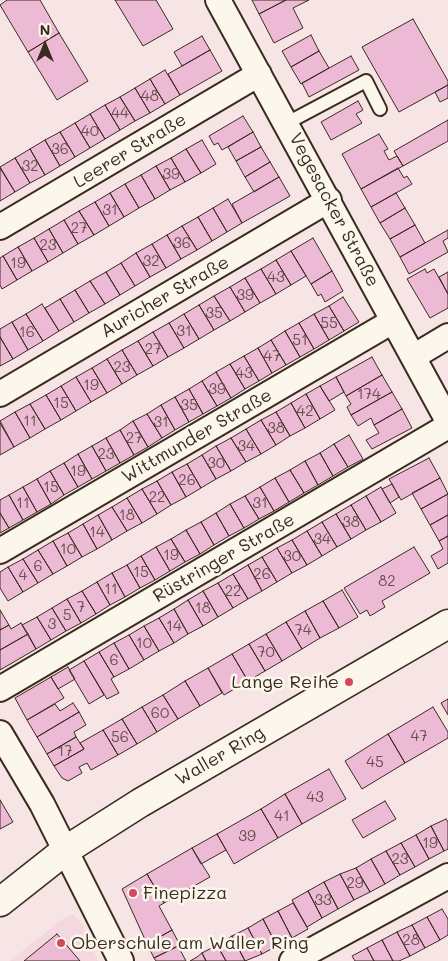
<!DOCTYPE html>
<meta charset="utf-8">
<style>
body{margin:0}
#map{position:relative;width:448px;height:961px;overflow:hidden;background:#f7e5e5;font-family:Mali,sans-serif}
canvas{display:block}
.north{position:absolute;left:20px;top:20px;width:50px;height:50px;-webkit-text-stroke:4px #fbf7ec;paint-order:stroke;rotate:0deg;font-size:14px;font-weight:700;line-height:20px;text-align:center;color:#3b2a1e}
.north::after{content:'';display:block;margin:auto;width:18px;height:22px;background:#3b2a1e;clip-path:polygon(50% 0,100% 100%,50% 72%,0 100%)}
</style>
<div id="map">
<canvas width="448" height="961"></canvas>
<div class="north">N</div>
</div>
<script>
const context = document.querySelector('canvas').getContext('2d');
context.lineJoin = 'round';
function paint(path, color) { context.fillStyle = color; context.fill(path, 'evenodd'); }
const shape = rows => new Path2D(rows.map(r => 'M' + r).join(''));
function strokePath(path, color, width, dash) { context.strokeStyle = color; context.lineWidth = width; context.lineCap = dash ? 'butt' : 'round'; context.setLineDash(dash || []); context.stroke(path); }
function write(font, color, halo, rows, align = 'center') {
  context.font = font + ' Mali,sans-serif'; context.lineWidth = 5; context.setLineDash([]); context.textBaseline = 'middle'; context.strokeStyle = halo; context.fillStyle = color; for (const [text, x, y, turn = 0] of rows) {
    context.save(); context.translate(x, y); context.rotate((+turn || 0) * Math.PI / 180); context.textAlign = isNaN(turn) ? turn : align; if (halo) context.strokeText(text, 0, 0); context.fillText(text, 0, 0); context.restore();
  }
}
paint(shape([
 [73,914,82,924,98,961,10,961,58,922]
]), '#f4d8e0');
const building = shape([
 [7,0,40,0,59,33,28,52,0,5,7,0],
 [115,0,156,0,173,29,143,46,115,0],
 [252,0,286,0,259,14,252,0],
 [286,0,309,0,293,8,303,28,274,43,259,14,286,0],
 [413,19,448,81,448,85,399,112,362,47,413,19],
 [59,33,88,81,57,100,28,52,59,33],
 [311,35,319,51,291,67,282,51,311,35],
 [202,36,210,50,182,66,174,52,202,36],
 [210,50,222,71,180,95,168,74,210,50],
 [319,51,329,68,301,84,291,67,319,51],
 [351,56,359,70,309,97,302,83,351,56],
 [165,70,180,95,165,104,150,79,165,70],
 [150,79,165,104,150,113,135,88,150,79],
 [448,85,448,98,440,102,435,92,448,85],
 [135,88,150,113,135,121,120,97,135,88],
 [120,97,135,121,120,130,105,105,120,97],
 [358,101,363,110,356,114,362,123,331,140,321,122,358,101],
 [105,105,120,130,105,139,90,114,105,105],
 [90,114,105,139,90,148,75,123,90,114],
 [243,116,253,132,222,150,218,143,214,145,209,136,243,116],
 [448,120,448,141,403,166,394,151,448,120],
 [75,123,90,148,75,157,60,132,75,123],
 [60,132,75,157,60,166,45,140,60,132],
 [253,132,261,147,236,161,228,147,253,132],
 [379,134,388,149,384,151,389,160,397,156,403,166,361,189,342,154,379,134],
 [45,140,60,166,45,175,30,149,45,140],
 [202,140,216,164,201,173,186,149,202,140],
 [261,147,270,162,245,177,236,161,261,147],
 [30,149,45,175,30,183,15,158,30,149],
 [186,149,201,173,185,182,171,158,186,149],
 [15,158,30,183,15,192,0,167,15,158],
 [171,158,185,182,170,190,156,166,171,158],
 [270,162,279,177,254,192,245,177,270,162],
 [156,166,170,190,155,199,141,175,156,166],
 [0,168,15,192,0,201,0,168],
 [398,168,404,178,407,176,412,184,371,207,361,189,398,168],
 [141,175,155,199,139,208,125,184,141,175],
 [279,177,290,196,242,223,232,204,279,177],
 [125,184,139,208,124,217,110,193,125,184],
 [110,193,124,217,109,226,95,202,110,193],
 [396,193,405,208,380,223,371,207,396,193],
 [228,199,242,223,227,232,213,208,228,199],
 [95,202,109,226,94,235,79,211,95,202],
 [213,208,227,232,212,241,198,217,213,208],
 [405,208,415,225,390,239,380,223,405,208],
 [79,211,94,235,78,244,64,220,79,211],
 [198,217,212,241,197,250,182,226,198,217],
 [64,220,78,244,63,253,49,229,64,220],
 [415,225,425,243,400,257,390,239,415,225],
 [182,226,197,250,181,259,167,235,182,226],
 [49,229,63,253,48,262,34,238,49,229],
 [448,230,448,238,443,241,448,252,409,274,400,257,448,230],
 [167,235,181,259,166,268,152,244,167,235],
 [34,238,48,262,32,271,18,247,34,238],
 [313,238,332,271,311,284,291,251,313,238],
 [152,244,166,268,150,277,136,253,152,244],
 [18,247,32,271,17,280,3,256,18,247],
 [291,251,306,276,291,285,276,260,291,251],
 [136,253,150,277,135,286,121,263,136,253],
 [3,256,17,280,2,289,0,285,0,258,3,256],
 [276,260,291,285,276,294,261,269,276,260],
 [121,263,135,286,120,295,106,272,121,263],
 [261,269,276,294,260,303,245,278,261,269],
 [425,269,427,273,434,269,448,294,448,308,430,318,407,279,425,269],
 [332,271,343,291,325,302,321,294,318,296,311,284,332,271],
 [106,272,120,295,105,304,90,281,106,272],
 [448,272,448,294,439,277,448,272],
 [245,278,260,303,245,312,230,287,245,278],
 [90,281,105,304,89,313,75,290,90,281],
 [230,287,245,312,230,321,214,296,230,287],
 [75,290,89,313,74,322,60,299,75,290],
 [214,296,230,321,214,330,199,305,214,296],
 [343,297,359,322,344,331,329,306,343,297],
 [60,299,74,322,59,331,45,308,60,299],
 [42,304,59,331,43,341,26,314,42,304],
 [199,305,214,330,199,339,184,314,199,305],
 [329,306,344,331,329,340,314,314,329,306],
 [26,314,43,341,28,350,12,322,26,314],
 [184,314,199,339,184,348,169,323,184,314],
 [314,314,329,340,314,349,299,323,314,314],
 [12,322,28,350,13,359,0,337,0,329,12,322],
 [169,323,184,348,168,357,153,332,169,323],
 [299,323,314,349,300,357,285,331,299,323],
 [285,331,300,357,286,365,271,340,285,331],
 [153,332,168,357,153,366,138,341,153,332],
 [0,337,13,359,0,366,0,337],
 [271,340,286,365,272,373,258,348,271,340],
 [138,341,153,366,137,375,122,350,138,341],
 [258,348,272,373,259,381,244,356,258,348],
 [122,350,137,375,122,384,107,359,122,350],
 [244,356,259,381,245,389,230,364,244,356],
 [372,357,382,375,346,396,336,377,372,357],
 [107,359,122,384,107,393,92,368,107,359],
 [230,364,245,389,231,398,216,372,230,364],
 [92,368,107,393,91,402,76,377,92,368],
 [216,372,231,398,217,406,202,381,216,372],
 [382,375,392,392,351,415,347,407,351,404,346,396,382,375],
 [76,377,91,402,76,411,61,386,76,377],
 [336,377,344,392,329,401,320,386,336,377],
 [202,381,217,406,203,414,189,389,202,381],
 [61,386,76,411,61,420,46,395,61,386],
 [320,386,335,410,320,419,306,394,320,386],
 [189,389,203,414,189,422,175,397,189,389],
 [392,392,402,409,374,425,371,418,358,426,351,415,392,392],
 [306,394,320,419,305,428,291,403,306,394],
 [46,395,61,420,45,429,30,404,46,395],
 [175,397,189,422,175,430,161,405,175,397],
 [291,403,305,428,290,436,276,412,291,403],
 [30,404,45,429,30,438,15,412,30,404],
 [161,405,175,430,162,438,147,414,161,405],
 [402,409,412,428,372,449,366,440,379,433,374,425,402,409],
 [15,412,30,438,14,447,0,421,15,412],
 [276,412,290,436,276,445,261,420,276,412],
 [147,414,162,438,148,447,133,421,147,414],
 [261,420,276,445,261,454,246,429,261,420],
 [133,421,148,447,134,455,120,430,133,421],
 [0,423,14,447,0,455,0,423],
 [246,429,261,454,246,462,231,438,246,429],
 [120,430,134,455,120,463,106,438,120,430],
 [349,435,363,459,348,467,334,444,349,435],
 [106,438,120,463,106,471,92,446,106,438],
 [231,438,246,462,231,471,216,446,231,438],
 [334,444,348,467,333,476,320,453,334,444],
 [92,446,106,471,92,479,78,454,92,446],
 [216,446,231,471,216,479,202,455,216,446],
 [320,453,333,476,318,485,305,461,320,453],
 [78,454,92,479,78,487,64,463,78,454],
 [202,455,216,479,201,488,187,464,202,455],
 [429,458,440,478,401,500,389,479,429,458],
 [305,461,318,485,304,493,290,470,305,461],
 [64,463,78,487,64,495,50,471,64,463],
 [187,464,201,488,186,497,172,472,187,464],
 [290,470,304,493,289,502,275,478,290,470],
 [50,471,64,495,51,504,37,479,50,471],
 [172,472,186,497,171,505,157,481,172,472],
 [275,478,289,502,274,511,260,487,275,478],
 [440,478,448,494,421,509,412,493,440,478],
 [37,479,51,504,37,512,23,487,37,479],
 [157,481,171,505,157,514,142,489,157,481],
 [392,484,399,497,390,503,382,489,392,484],
 [23,487,37,512,23,520,9,495,23,487],
 [260,487,274,511,259,519,245,496,260,487],
 [381,487,396,513,381,522,366,496,381,487],
 [142,489,157,514,142,523,127,498,142,489],
 [448,494,448,515,430,525,421,509,448,494],
 [9,495,23,520,9,528,0,513,0,500,9,495],
 [245,496,259,519,244,528,230,504,245,496],
 [366,496,381,522,366,530,351,505,366,496],
 [127,498,142,523,127,531,112,507,127,498],
 [230,504,244,528,229,536,216,513,230,504],
 [351,505,366,530,351,539,336,514,351,505],
 [112,507,127,531,112,540,98,515,112,507],
 [0,513,9,528,0,533,0,513],
 [216,513,229,536,214,545,201,522,216,513],
 [336,514,351,539,337,547,322,522,336,514],
 [98,515,112,540,97,549,83,524,98,515],
 [448,515,448,536,439,541,430,525,448,515],
 [201,522,214,545,200,554,186,530,201,522],
 [322,522,337,547,322,556,307,531,322,522],
 [83,524,97,549,82,557,68,533,83,524],
 [186,530,200,554,185,562,171,539,186,530],
 [307,531,322,556,307,565,292,540,307,531],
 [68,533,82,557,67,566,53,541,68,533],
 [448,536,448,563,438,569,431,556,443,549,439,541,448,536],
 [171,539,185,562,170,571,156,547,171,539],
 [292,540,307,565,292,573,277,548,292,540],
 [53,541,67,566,53,574,38,550,53,541],
 [156,547,170,571,155,580,141,556,156,547],
 [414,547,430,573,382,601,385,607,370,616,367,610,360,614,344,588,414,547],
 [277,548,292,573,277,582,262,557,277,548],
 [38,550,53,574,38,583,23,559,38,550],
 [141,556,155,580,140,588,127,565,141,556],
 [262,557,277,582,262,591,248,565,262,557],
 [23,559,38,583,23,592,8,567,23,559],
 [127,565,140,588,125,597,112,573,127,565],
 [248,565,262,591,248,599,233,574,248,565],
 [8,567,23,592,8,601,0,588,0,572,8,567],
 [112,573,125,597,110,605,97,582,112,573],
 [233,574,248,599,233,608,218,583,233,574],
 [97,582,110,605,96,614,82,591,97,582],
 [218,583,233,608,218,617,203,591,218,583],
 [342,590,358,617,339,628,323,601,342,590],
 [82,591,96,614,81,623,67,599,82,591],
 [203,591,218,617,203,626,188,600,203,591],
 [67,599,81,623,66,631,52,608,67,599],
 [188,600,203,626,188,634,174,609,188,600],
 [323,601,339,628,320,638,305,611,323,601],
 [52,608,66,631,51,640,37,617,52,608],
 [174,609,188,634,174,643,159,618,174,609],
 [0,610,9,625,0,630,0,610],
 [305,611,320,638,302,649,286,622,305,611],
 [37,617,51,640,36,649,22,625,37,617],
 [159,618,174,643,159,651,144,626,159,618],
 [286,622,302,649,282,661,266,634,286,622],
 [21,623,28,634,0,650,0,630,9,625,11,629,21,623],
 [144,626,159,651,144,660,129,635,144,626],
 [28,634,36,649,0,670,0,650,28,634],
 [266,634,282,661,265,671,249,644,266,634],
 [129,635,144,660,129,669,114,643,129,635],
 [114,643,129,669,114,677,99,652,114,643],
 [249,644,265,671,248,681,232,654,249,644],
 [99,652,114,677,111,679,119,693,107,699,84,661,99,652],
 [232,654,248,681,224,695,208,668,232,654],
 [84,661,104,695,89,704,69,670,84,661],
 [68,667,75,679,58,689,51,677,68,667],
 [208,668,222,693,200,706,185,681,208,668],
 [51,677,64,698,27,720,15,698,51,677],
 [185,681,200,706,178,719,163,695,185,681],
 [163,695,178,719,157,732,142,707,163,695],
 [448,699,448,715,441,703,448,699],
 [73,703,79,712,37,737,27,720,55,704,60,711,73,703],
 [142,707,157,732,137,744,122,719,142,707],
 [433,707,448,732,448,738,405,763,388,734,433,707],
 [79,712,86,725,74,732,76,737,47,754,37,737,79,712],
 [122,719,137,744,118,755,103,730,122,719],
 [103,730,118,755,91,770,87,763,79,767,82,773,68,781,62,778,54,766,84,749,80,743,103,730],
 [388,734,405,763,362,789,345,761,388,734],
 [76,737,84,749,54,766,47,754,76,737],
 [329,769,346,799,302,824,285,794,329,769],
 [285,794,302,824,278,838,261,809,285,794],
 [0,800,13,822,0,829,0,800],
 [385,801,396,819,363,838,352,820,385,801],
 [261,809,278,838,234,864,217,834,261,809],
 [446,819,448,822,448,849,444,851,431,826,446,819],
 [431,826,444,851,429,859,416,835,431,826],
 [217,834,226,850,201,864,192,848,217,834],
 [416,835,429,859,415,867,401,843,416,835],
 [401,843,415,867,400,875,386,851,401,843],
 [192,848,210,877,164,903,147,874,192,848],
 [386,851,400,875,385,884,371,859,386,851],
 [371,859,385,884,370,892,356,868,371,859],
 [356,868,370,892,354,900,340,874,356,868],
 [147,874,164,903,159,906,172,930,147,944,122,889,147,874],
 [340,874,354,900,338,909,324,882,340,874],
 [324,882,338,909,322,918,308,891,324,882],
 [308,891,322,918,307,927,292,900,308,891],
 [293,903,308,929,292,938,278,911,293,903],
 [442,909,448,919,448,935,440,940,427,917,442,909],
 [278,911,292,938,277,946,263,919,278,911],
 [427,917,440,940,425,948,412,925,427,917],
 [263,919,277,946,262,954,248,928,263,919],
 [412,925,425,948,410,956,397,932,412,925],
 [248,928,262,954,245,961,232,936,248,928],
 [172,930,180,945,154,958,147,944,172,930],
 [397,932,410,956,399,961,393,961,382,940,397,932],
 [57,934,80,961,24,961,57,934],
 [232,936,245,961,226,961,217,945,232,936],
 [382,940,393,961,374,961,367,948,382,940],
 [217,945,226,961,206,961,202,953,217,945],
 [178,946,186,961,156,961,154,958,178,946],
 [367,948,374,961,355,961,352,956,367,948],
 [202,953,206,961,190,961,197,957,202,953]
]);
paint(building, '#edbad6');
strokePath(building, '#3b2a1e', 1);
const lane = shape([
 [287,123,366,81,380,109]
]);
const street = shape([
 [218,0,448,421],
 [0,227,259,74],
 [413,357,448,336],
 [0,394,329,200],
 [0,551,393,321],
 [0,689,448,426],
 [0,733,42,804,121,961],
 [292,961,448,876]
]);
const secondary = shape([
 [0,902,66,850,140,803,448,624]
]);
strokePath(lane, '#3b2a1e', 16);
strokePath(street, '#3b2a1e', 28);
strokePath(secondary, '#3b2a1e', 31);
strokePath(lane, '#fbf7ec', 12);
strokePath(street, '#fbf7ec', 24);
strokePath(secondary, '#fbf7ec', 28);
for (const [x, y, r, color] of [
 [349,682,5,"#d1495b"],
 [133,893,5,"#d1495b"],
 [61,943,5,"#d1495b"]
]) { const dot = new Path2D(); dot.arc(x, y, r, 0, 2 * Math.PI); context.fillStyle = color; context.fill(dot); strokePath(dot, '#fbf7ec', 2); }
write('15px', '#684e4c', null, [
 ["48",150,96],
 ["44",120,113],
 ["40",90,131],
 ["36",60,149],
 ["32",30,166],
 ["39",171,174],
 ["31",110,210],
 ["27",79,228],
 ["36",182,243],
 ["23",48,245],
 ["32",151,261],
 ["19",18,263],
 ["43",276,277],
 ["39",245,295],
 ["35",214,313],
 ["55",329,323],
 ["31",184,331],
 ["16",27,332],
 ["51",300,340],
 ["27",153,349],
 ["47",272,356],
 ["23",122,367],
 ["43",244,373],
 ["19",91,385],
 ["39",217,389],
 ["174",369,394],
 ["15",61,403],
 ["35",189,405],
 ["42",305,411],
 ["11",30,421],
 ["31",161,422],
 ["38",276,428],
 ["27",134,438],
 ["34",246,446],
 ["23",106,454],
 ["30",216,463],
 ["19",78,471],
 ["26",187,480],
 ["15",51,487],
 ["22",157,497],
 ["11",23,503],
 ["31",260,503],
 ["18",127,515],
 ["38",351,522],
 ["14",97,532],
 ["34",322,539],
 ["10",68,549],
 ["19",171,555],
 ["30",292,556],
 ["6",38,566],
 ["15",141,572],
 ["26",262,574],
 ["4",23,575],
 ["82",387,581],
 ["11",111,589],
 ["22",233,591],
 ["7",81,607],
 ["18",203,608],
 ["5",67,615],
 ["3",52,624],
 ["14",174,626],
 ["74",303,630],
 ["10",144,643],
 ["70",266,652],
 ["6",114,660],
 ["60",160,713],
 ["47",419,736],
 ["56",120,737],
 ["17",65,751],
 ["45",375,762],
 ["43",315,797],
 ["41",282,816],
 ["39",247,836],
 ["19",430,843],
 ["23",400,859],
 ["29",355,883],
 ["33",323,900],
 ["28",411,940]
]);
write('18px', '#3b2a1e', '#fbf7ec', [
 ["Leerer Straße",130,151,-31],
 ["Vegesacker Straße",334,210,62],
 ["Auricher Straße",165,297,-30],
 ["Wittmunder Straße",197,436,-30],
 ["Rüstringer Straße",224,558,-30],
 ["Waller Ring",220,756,-30]
]);
write('18px', '#3b2a1e', '#fbf7ec', [
 ["Lange Reihe",339,682,"right"],
 ["Finepizza",143,893],
 ["Oberschule am Waller Ring",71,943]
], 'left');
</script>
